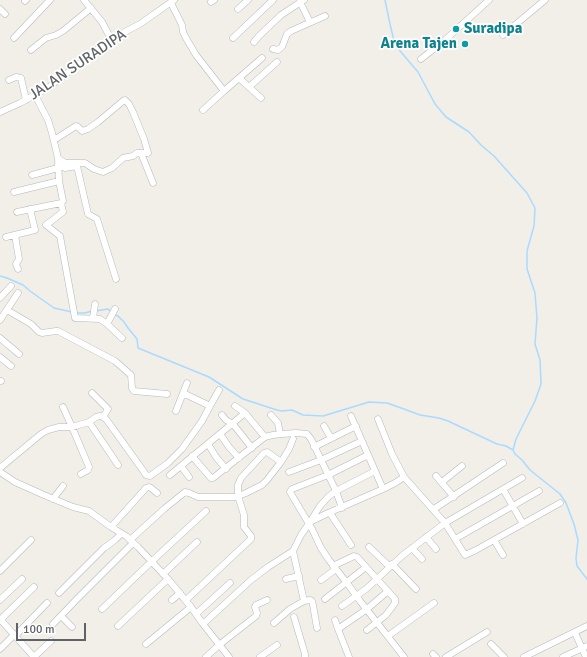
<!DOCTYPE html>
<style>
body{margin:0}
#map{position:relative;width:587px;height:657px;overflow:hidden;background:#f1efe8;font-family:Signika,sans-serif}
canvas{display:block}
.scale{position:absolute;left:16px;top:623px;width:70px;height:18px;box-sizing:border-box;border:2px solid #5f6368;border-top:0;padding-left:5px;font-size:12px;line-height:14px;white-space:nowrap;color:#5f6368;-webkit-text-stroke:3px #fff;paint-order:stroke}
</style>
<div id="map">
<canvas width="587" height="657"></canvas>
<div class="scale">100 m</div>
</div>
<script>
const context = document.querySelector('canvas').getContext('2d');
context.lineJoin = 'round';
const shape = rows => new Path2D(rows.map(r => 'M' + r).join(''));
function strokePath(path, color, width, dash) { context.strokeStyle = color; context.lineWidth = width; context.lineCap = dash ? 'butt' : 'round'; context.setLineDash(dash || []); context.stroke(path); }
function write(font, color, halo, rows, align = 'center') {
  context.font = font + ' Signika,sans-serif'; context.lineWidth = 3.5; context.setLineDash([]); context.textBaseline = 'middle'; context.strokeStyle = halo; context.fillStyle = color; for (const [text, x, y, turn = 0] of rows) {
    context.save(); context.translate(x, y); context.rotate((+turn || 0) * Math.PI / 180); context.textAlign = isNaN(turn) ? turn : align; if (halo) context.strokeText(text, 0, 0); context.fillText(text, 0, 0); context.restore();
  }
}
strokePath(shape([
 [385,0,390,24,395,45,418,72,435,104,446,117,469,132,481,145,494,156,527,193,535,208,534,226,527,251,527,269,535,293,537,318,535,344,540,360,541,384,535,401,516,439,513,450,515,454,522,460,530,470,560,494,566,503,574,524,578,540,576,558,577,566,587,579],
 [0,276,7,278,23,285,30,291,54,308,72,312],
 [95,311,108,309,111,312],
 [76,313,85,313,92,311],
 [113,314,118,316,124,322,128,328,133,334,137,339,138,348,209,377,243,399,277,410,282,411,292,410,303,415,323,416,369,402,387,403,404,409,420,415,439,418,448,421,497,444,506,446,513,450]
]), '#aadaff', 1.5);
const minor = shape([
 [84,0,102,22,111,39],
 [25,1,26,0],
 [211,2,214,0],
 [300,2,310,22],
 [171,3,182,25,183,32,186,38,196,55,224,91,262,58],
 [0,9,5,14],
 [238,9,248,0],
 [503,35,545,0],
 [14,38,50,0],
 [233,38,273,0],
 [254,42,259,36,281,15,304,0],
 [273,49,278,50,282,47,287,34,291,31,325,16],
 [31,50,46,38,56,35,63,31,91,8],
 [421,59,445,40,489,0],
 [239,78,261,98],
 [9,80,16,77,21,78,26,100],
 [249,87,277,62],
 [203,110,224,91],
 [0,112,20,103,49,87,111,39,140,24,174,0],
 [54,140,76,126,78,127,82,131,88,129,98,122,123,101,125,100,129,104,133,112,144,139,148,153,137,153,133,156,123,158,112,168,103,172,94,169,85,163,65,163,58,158],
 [141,153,153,183],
 [58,165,65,168,77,166,88,214,97,219,116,279],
 [32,175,58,168],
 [14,192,59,181],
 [61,203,63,212,46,225,60,236,75,318,100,319,107,324],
 [17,212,61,203,63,201,59,181,58,158,52,133,48,120,35,95],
 [15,235,19,259,16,264,18,269],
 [6,237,35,230,30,209],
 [0,298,11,286],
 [115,309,107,324,122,338],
 [7,310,31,324,39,332,42,333,56,331,58,331,115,361,131,375,132,388,134,391,167,394],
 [93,318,95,304],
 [0,320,18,293],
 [0,338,19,354],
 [0,357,11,366],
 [0,381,1,381],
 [92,393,108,409,103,417],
 [210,406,219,390],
 [235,406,245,413,265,437],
 [63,407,72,427,89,467,88,470,81,474],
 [176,411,183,393],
 [222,415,226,420,233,424,252,448],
 [271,415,278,423,280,434],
 [351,416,383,489],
 [378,419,392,454,404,477,445,523,465,555,476,550,560,503],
 [89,422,118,465],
 [324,426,331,438],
 [220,434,229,447,239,458],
 [208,444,216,457,226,469],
 [314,447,356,426],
 [368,455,328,475,292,489,290,492,312,529,321,548,329,560,347,583,360,601,404,657],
 [192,456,211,478,213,478,265,437,273,435,282,434,296,433,307,434,311,439,336,491,342,508],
 [181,466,189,477],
 [0,468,41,434,48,430,59,427,72,427,89,422,96,417,100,416,103,417,106,419,142,469,146,475,150,476,168,463,182,449,202,421,210,406,183,393,187,383],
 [0,472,15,482,44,495,73,507,89,511,111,527,126,536,138,547,168,579,191,607,203,624,229,657],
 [289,472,321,460,362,441],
 [170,475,245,413],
 [436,476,454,497],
 [442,482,462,466],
 [503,489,523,524],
 [53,499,63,486],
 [434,509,503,463],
 [330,513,351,545],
 [310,522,320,506,329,496,336,491,375,471],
 [111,527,146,488,149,487,151,488,157,493],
 [426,537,436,549],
 [455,539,539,491],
 [130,540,164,509,185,492,189,493,198,497,235,497,238,496,246,493,262,485,267,480,281,462,289,449,293,439],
 [494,540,503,555],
 [369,547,390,567],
 [412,548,422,559],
 [293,551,304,601],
 [392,564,416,589],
 [333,566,354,556,357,557,395,599,395,603,386,615,367,630],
 [0,571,31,540],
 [163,574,197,542],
 [286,579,299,576],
 [321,580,336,569],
 [59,593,104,548,115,540,121,534],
 [325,599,366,567],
 [0,600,22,579],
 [172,600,180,593],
 [186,600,251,539,251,536,244,527,244,515,238,496,238,485,241,478,264,453,267,452,281,462],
 [342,606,366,589,403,555,445,523,522,478],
 [102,609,151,562,206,511],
 [196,614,230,583],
 [61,616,72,627],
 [294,617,305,654,305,657],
 [0,619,34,657],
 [0,620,34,587],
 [335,620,338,629],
 [274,623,290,609,304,601,310,600,312,601,313,605,317,628],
 [53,624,76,600,133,543],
 [203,624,251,580,268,567,293,551,301,535,310,522,326,514,383,489,395,483,404,477],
 [118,626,168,579],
 [575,633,586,657],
 [15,636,47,603],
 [388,636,434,603],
 [146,644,191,607],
 [491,644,504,657],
 [0,649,14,635],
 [433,654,436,657],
 [34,657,51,641],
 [206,657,219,645,256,616,257,613,255,607,256,605,267,600],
 [260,657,277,645],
 [349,657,338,629,367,609,388,591],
 [446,657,487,632],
 [524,657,587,626],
 [563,657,587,646]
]);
strokePath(minor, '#b5b8bc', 7);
strokePath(minor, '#fff', 6);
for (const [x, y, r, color] of [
 [456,29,4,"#0f9aa8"],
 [465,44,4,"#0f9aa8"]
]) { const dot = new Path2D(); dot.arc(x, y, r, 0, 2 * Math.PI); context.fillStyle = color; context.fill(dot); strokePath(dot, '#fff', 1.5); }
write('bold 15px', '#0d838f', '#fff', [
 ["Suradipa",464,29],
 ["Arena Tajen",457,44,"right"]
], 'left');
write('15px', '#5f6368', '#fff', [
 ["JALAN SURADIPA",78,65,-34]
]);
</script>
